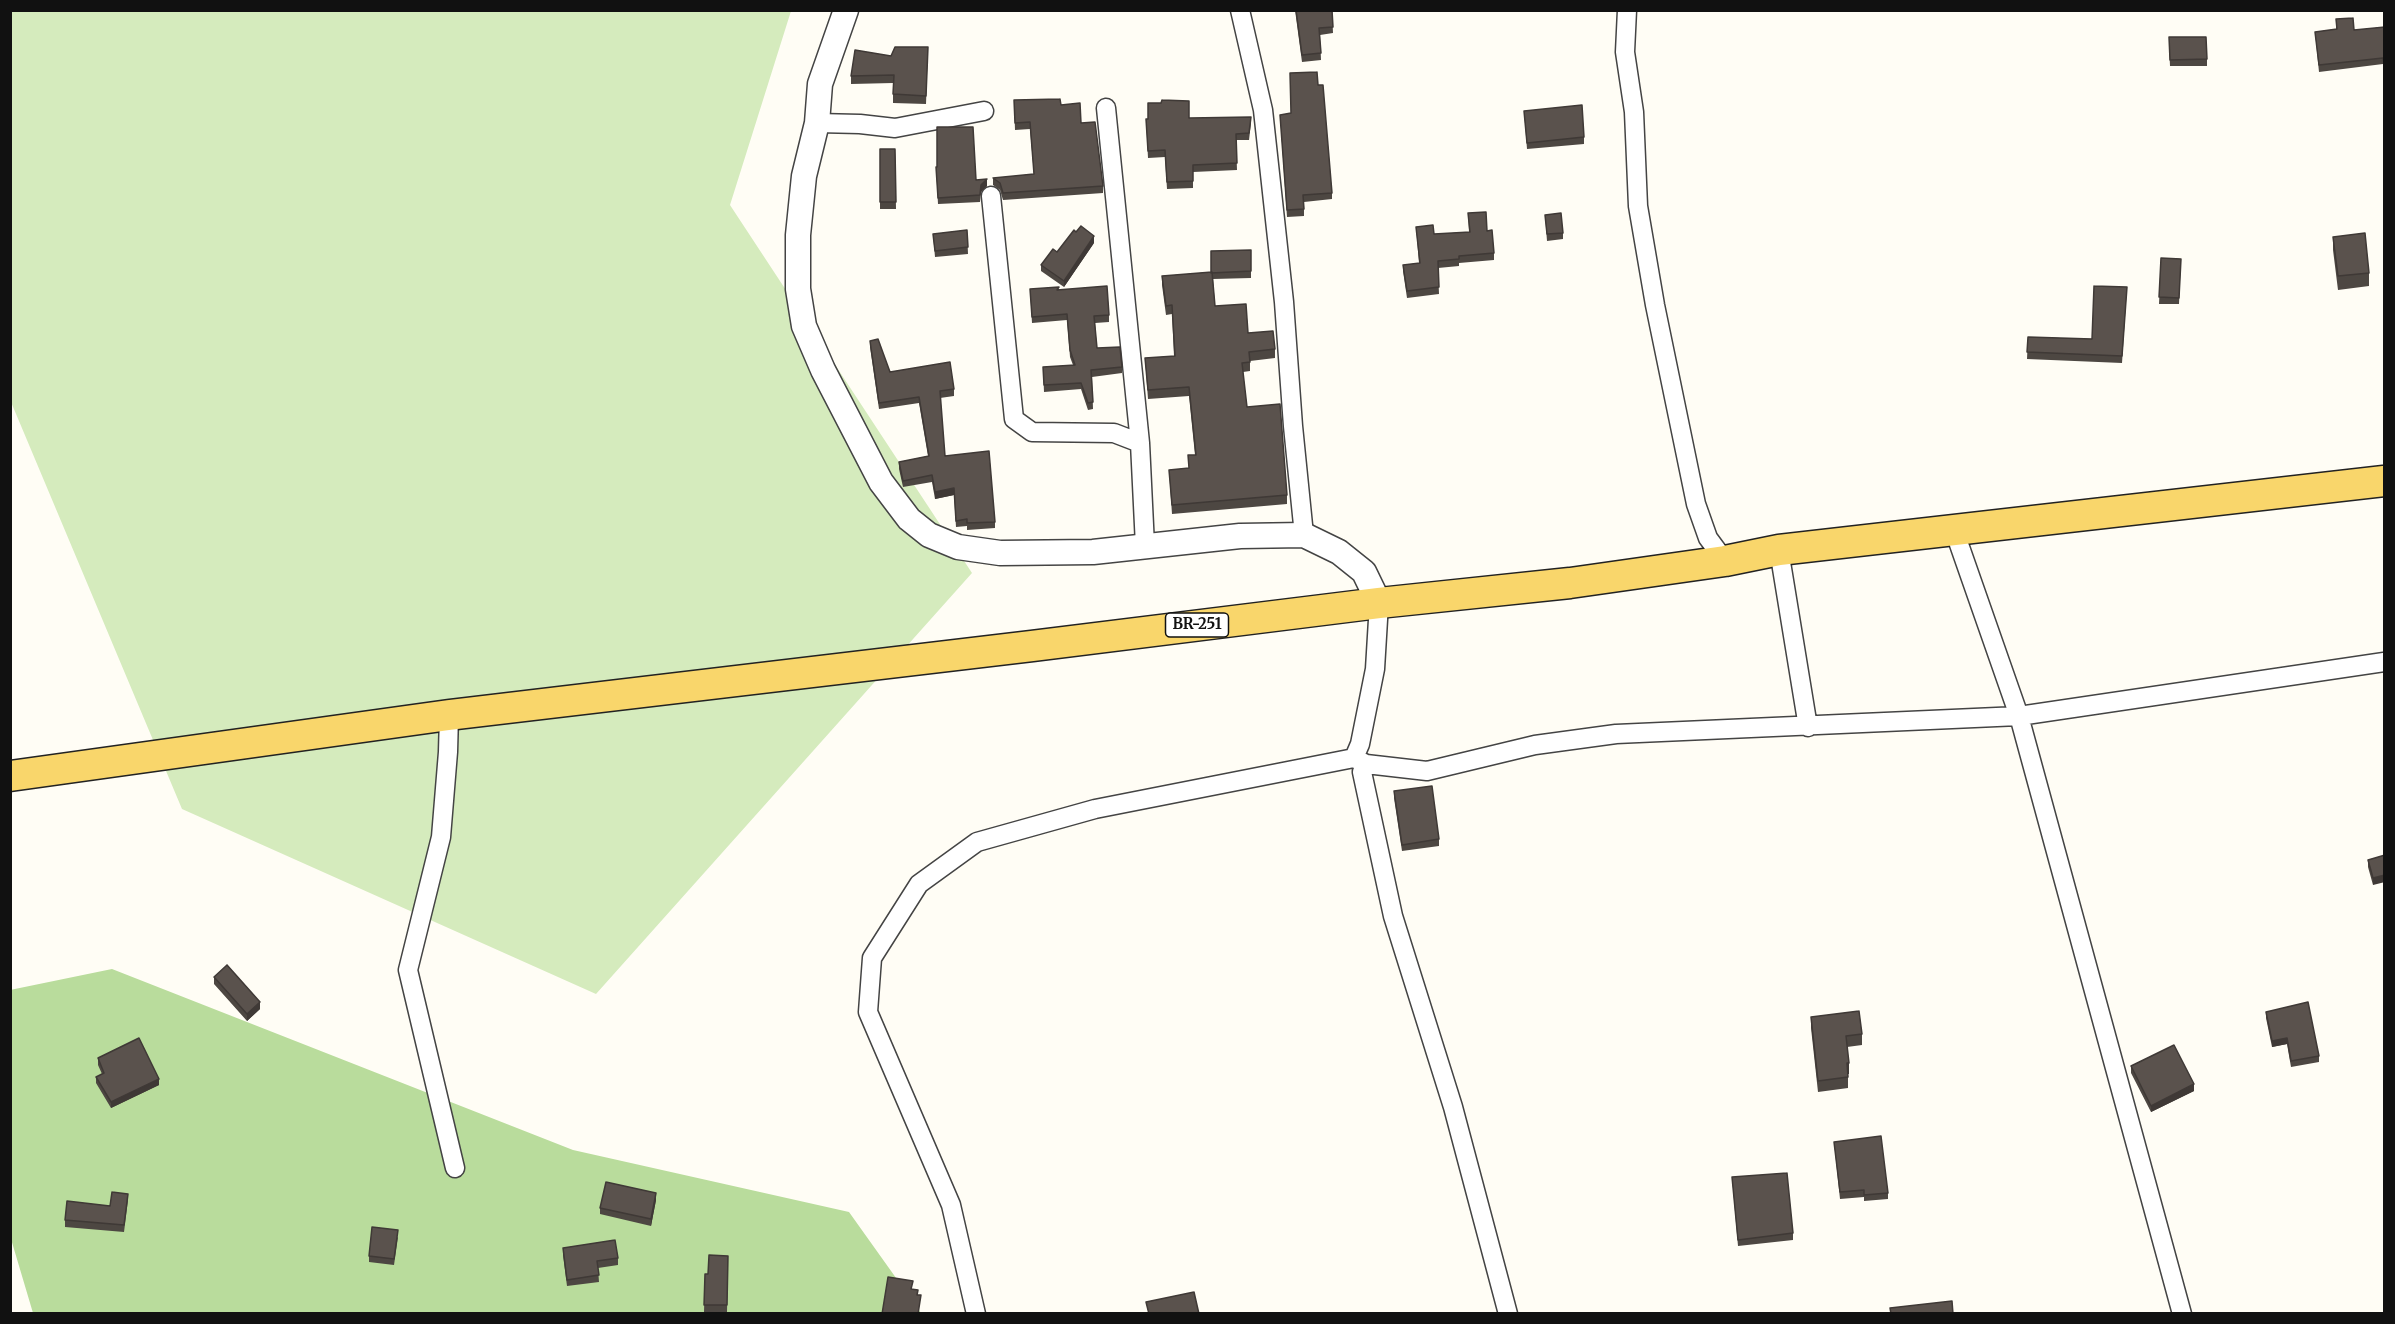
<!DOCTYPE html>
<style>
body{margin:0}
#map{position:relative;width:2395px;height:1324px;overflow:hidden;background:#fffdf5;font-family:Merriweather,serif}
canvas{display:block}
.frame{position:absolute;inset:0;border:12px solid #111;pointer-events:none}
</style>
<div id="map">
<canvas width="2395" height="1324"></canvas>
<div class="frame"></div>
</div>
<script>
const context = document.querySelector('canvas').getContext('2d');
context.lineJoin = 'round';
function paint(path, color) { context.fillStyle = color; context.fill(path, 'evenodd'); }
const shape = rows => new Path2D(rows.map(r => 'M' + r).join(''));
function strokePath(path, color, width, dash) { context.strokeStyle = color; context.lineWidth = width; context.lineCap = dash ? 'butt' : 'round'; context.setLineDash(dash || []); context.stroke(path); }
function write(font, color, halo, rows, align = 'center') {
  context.font = font + ' Merriweather,serif'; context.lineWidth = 6; context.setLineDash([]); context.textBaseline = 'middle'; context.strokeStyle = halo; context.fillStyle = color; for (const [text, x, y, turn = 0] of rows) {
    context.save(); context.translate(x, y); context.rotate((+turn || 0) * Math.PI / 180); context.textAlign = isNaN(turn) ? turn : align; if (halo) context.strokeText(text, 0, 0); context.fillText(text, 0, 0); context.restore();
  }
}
paint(shape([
 [10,11,791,11,730,205,972,573,596,994,182,809,11,402]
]), '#d5ebbd');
paint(shape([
 [112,969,573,1150,849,1212,921,1313,33,1313,11,1239,10,990]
]), '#b9dc9c');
const minor = shape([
 [1240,10,1263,110,1284,302,1293,426,1304,535],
 [1627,10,1625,52,1634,112,1638,206,1655,305,1696,504,1708,538,1725,561],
 [1106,108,1140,443,1145,546],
 [817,123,860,124,895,128,984,111],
 [991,196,1014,419,1032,432,1114,433,1140,443],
 [1954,530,2019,716,2182,1314],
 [1779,550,1808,727],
 [449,715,448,752,441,837,408,970,455,1168],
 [1354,758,1360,744,1375,669,1379,603],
 [1366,764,1362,772,1393,916,1453,1107,1508,1314],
 [976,1314,951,1205,868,1012,872,958,919,884,977,842,1095,809,1354,758,1366,764,1427,771,1535,745,1616,734,2019,716,2384,662]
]);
const tertiary = shape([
 [846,10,820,84,817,123,804,176,798,235,798,289,804,326,823,370,881,482,909,519,929,535,958,547,1000,553,1093,552,1240,536,1304,535,1339,552,1364,572,1379,603]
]);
const primary = shape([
 [10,776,449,715,1032,646,1379,603,1570,583,1725,561,1779,550,2384,481]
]);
strokePath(minor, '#444', 21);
strokePath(tertiary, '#444', 27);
strokePath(primary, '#222', 33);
strokePath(minor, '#fff', 18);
strokePath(tertiary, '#fff', 24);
strokePath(primary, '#f9d66b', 30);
paint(shape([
 [1295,10,1332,10,1333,33,1320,35,1321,60,1302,62],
 [2336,19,2354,30,2385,27,2385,73,2383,64,2319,72,2315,32,2336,29],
 [2169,44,2207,59,2207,66,2170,66],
 [928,47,926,104,893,103,893,83,851,84,851,76,891,56],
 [1318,85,1332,193,1332,199,1304,202,1304,216,1287,217,1280,115,1291,113],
 [1014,100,1061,105,1081,123,1103,186,1103,193,1003,200,1000,190,993,185,993,178,1034,175,1030,129,1015,130],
 [1524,111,1584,137,1584,144,1527,149],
 [1189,118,1251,123,1249,140,1236,140,1237,170,1193,172,1193,188,1167,189,1165,157,1148,158,1146,119],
 [880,149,895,149,896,209,880,209],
 [936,167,976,180,987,186,981,192,980,202,938,204],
 [1468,213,1487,231,1494,253,1494,260,1459,263,1459,266,1438,268,1439,294,1407,298,1403,271,1403,265,1419,263,1416,227,1434,234,1469,232],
 [1545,215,1563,233,1563,239,1547,241],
 [967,230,968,254,935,257,933,234],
 [2333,237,2369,273,2369,286,2338,290,2333,250],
 [1094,243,1064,287,1041,271,1041,265],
 [1251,250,1251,278,1213,279,1215,306,1248,333,1275,349,1275,358,1250,361,1250,371,1243,372,1247,407,1287,495,1287,504,1172,514,1169,470,1189,468,1188,455,1195,455,1189,396,1148,399,1145,358,1174,356,1172,314,1166,315,1162,285,1162,276,1211,272],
 [2161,258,2181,259,2179,304,2159,304],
 [2127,287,2122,363,2027,359,2028,337,2092,339],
 [1030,289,1059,290,1109,315,1109,322,1095,323,1097,348,1122,367,1122,373,1092,377,1093,409,1088,410,1081,389,1044,392,1043,367,1073,365,1070,357,1067,320,1032,323],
 [870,341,890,372,954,389,954,396,940,398,945,456,995,522,995,528,967,530,967,526,956,527,954,495,935,499,932,482,903,487,899,469,899,462,928,456,919,403,879,409,870,347],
 [1394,791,1439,839,1439,846,1402,851,1394,798],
 [2385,855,2373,885,2368,867,2368,860],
 [214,977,260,1009,247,1021,214,984],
 [2266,1012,2319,1056,2319,1062,2291,1067,2287,1044,2272,1047,2266,1018],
 [1811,1017,1862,1034,1862,1045,1847,1047,1849,1074,1848,1074,1848,1088,1818,1092,1811,1028],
 [98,1058,159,1085,111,1108,96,1083,96,1077,102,1074,98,1065],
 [2131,1066,2194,1091,2151,1112,2131,1073],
 [1834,1142,1888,1193,1888,1199,1864,1201,1864,1197,1840,1199],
 [1732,1177,1793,1233,1793,1240,1738,1246],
 [128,1200,124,1232,65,1227,65,1220],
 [656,1200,651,1226,600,1214,600,1208],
 [398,1237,394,1265,369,1262,369,1256],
 [563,1248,618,1258,618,1265,598,1268,599,1282,567,1286,563,1255],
 [728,1256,727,1312,704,1312,705,1274,708,1274]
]), '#4d4742');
paint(shape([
 [987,179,987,186,981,192,981,185],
 [1094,236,1094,243,1064,287,1064,281],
 [954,488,954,495,935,499,935,492],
 [2385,875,2385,882,2373,885,2373,878],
 [260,1002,260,1009,247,1021,247,1014],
 [2287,1038,2287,1044,2272,1047,2272,1041],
 [1847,1063,1849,1063,1849,1074,1847,1074],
 [159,1079,159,1085,111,1108,111,1102],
 [2194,1084,2194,1091,2151,1112,2151,1106],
 [656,1193,656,1200,651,1226,651,1219]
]), '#3f3936');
const building = shape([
 [1296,10,1332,10,1333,27,1319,28,1321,53,1302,55,1296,10],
 [2353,18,2354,30,2385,27,2385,67,2383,58,2319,65,2315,32,2337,29,2336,19,2353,18],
 [2169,37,2206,37,2207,59,2170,60,2169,37],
 [895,47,928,47,926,96,893,94,894,75,851,76,855,50,891,56,895,47],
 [1317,72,1318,85,1323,85,1332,193,1303,195,1304,209,1287,210,1280,115,1291,113,1290,73,1317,72],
 [1060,99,1061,105,1080,103,1081,123,1095,122,1103,186,1003,193,1000,183,993,178,1034,174,1030,122,1015,123,1014,100,1060,99],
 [1162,100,1189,101,1189,118,1251,117,1249,133,1236,134,1237,163,1193,165,1193,181,1167,182,1165,150,1148,151,1146,119,1148,119,1148,103,1161,103,1162,100],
 [1582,105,1584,137,1527,143,1524,111,1582,105],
 [937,127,973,127,976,180,987,179,981,185,980,195,938,198,936,167,937,167,937,127],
 [880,149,895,149,896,202,880,202,880,149],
 [1486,212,1487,231,1492,230,1494,253,1459,256,1459,259,1438,261,1439,287,1407,291,1403,265,1420,263,1416,227,1433,225,1434,234,1470,232,1468,213,1486,212],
 [1561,213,1563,233,1547,234,1545,215,1561,213],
 [1081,226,1094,236,1064,281,1041,265,1053,249,1057,252,1074,230,1076,232,1081,226],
 [967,230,968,247,935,251,933,234,967,230],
 [2365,233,2369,273,2338,276,2333,237,2365,233],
 [1251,250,1251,271,1211,273,1211,251,1251,250],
 [2161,258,2181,259,2179,298,2159,297,2161,258],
 [1212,272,1215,306,1246,304,1248,333,1273,331,1275,349,1249,352,1250,362,1242,363,1247,407,1280,404,1287,495,1172,505,1169,470,1189,468,1188,455,1196,455,1189,387,1148,390,1145,358,1175,356,1172,305,1166,306,1162,276,1212,272],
 [1107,286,1109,315,1094,316,1097,348,1120,347,1122,367,1091,370,1093,402,1088,403,1081,383,1044,385,1043,367,1075,365,1070,350,1067,314,1032,317,1030,289,1059,287,1057,290,1107,286],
 [2094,286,2127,287,2122,356,2027,352,2028,337,2092,339,2094,286],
 [878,339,890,372,950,362,954,389,940,391,945,456,989,451,995,522,967,523,967,519,956,521,954,488,935,492,932,475,903,481,899,462,929,456,919,397,879,403,870,341,878,339],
 [1432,786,1439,839,1402,845,1394,791,1432,786],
 [2385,855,2385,875,2373,878,2368,860,2385,855],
 [227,965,260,1002,247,1014,214,977,227,965],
 [2308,1002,2319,1056,2291,1061,2287,1038,2272,1041,2266,1012,2308,1002],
 [1859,1011,1862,1034,1846,1036,1849,1063,1847,1063,1848,1077,1818,1081,1811,1017,1859,1011],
 [139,1038,159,1079,111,1102,96,1077,104,1073,98,1058,139,1038],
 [2174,1045,2194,1084,2151,1106,2131,1066,2174,1045],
 [1881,1136,1888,1193,1864,1195,1864,1190,1840,1192,1834,1142,1881,1136],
 [1787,1173,1793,1233,1738,1240,1732,1177,1787,1173],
 [606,1182,656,1193,651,1219,600,1208,606,1182],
 [112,1192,128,1194,124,1225,65,1220,67,1201,110,1206,112,1192],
 [372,1227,398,1230,394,1259,369,1256,372,1227],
 [615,1240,618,1258,597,1261,599,1275,567,1280,563,1248,615,1240],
 [709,1255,728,1256,727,1305,704,1305,705,1274,708,1274,709,1255],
 [888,1277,913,1281,911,1289,918,1290,917,1295,921,1295,918,1314,882,1314,888,1277],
 [1194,1292,1199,1314,1149,1314,1146,1302,1194,1292],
 [1952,1301,1953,1314,1891,1314,1890,1308,1952,1301]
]);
paint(building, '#5a524d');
strokePath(building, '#3f3936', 1.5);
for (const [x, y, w] of [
 [1197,625,63]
]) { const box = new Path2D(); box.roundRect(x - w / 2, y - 12, w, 24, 4.5); context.fillStyle = '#fff'; context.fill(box); strokePath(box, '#111', 1.5); }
write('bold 15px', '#111', null, [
 ["BR-251",1197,625]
]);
</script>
